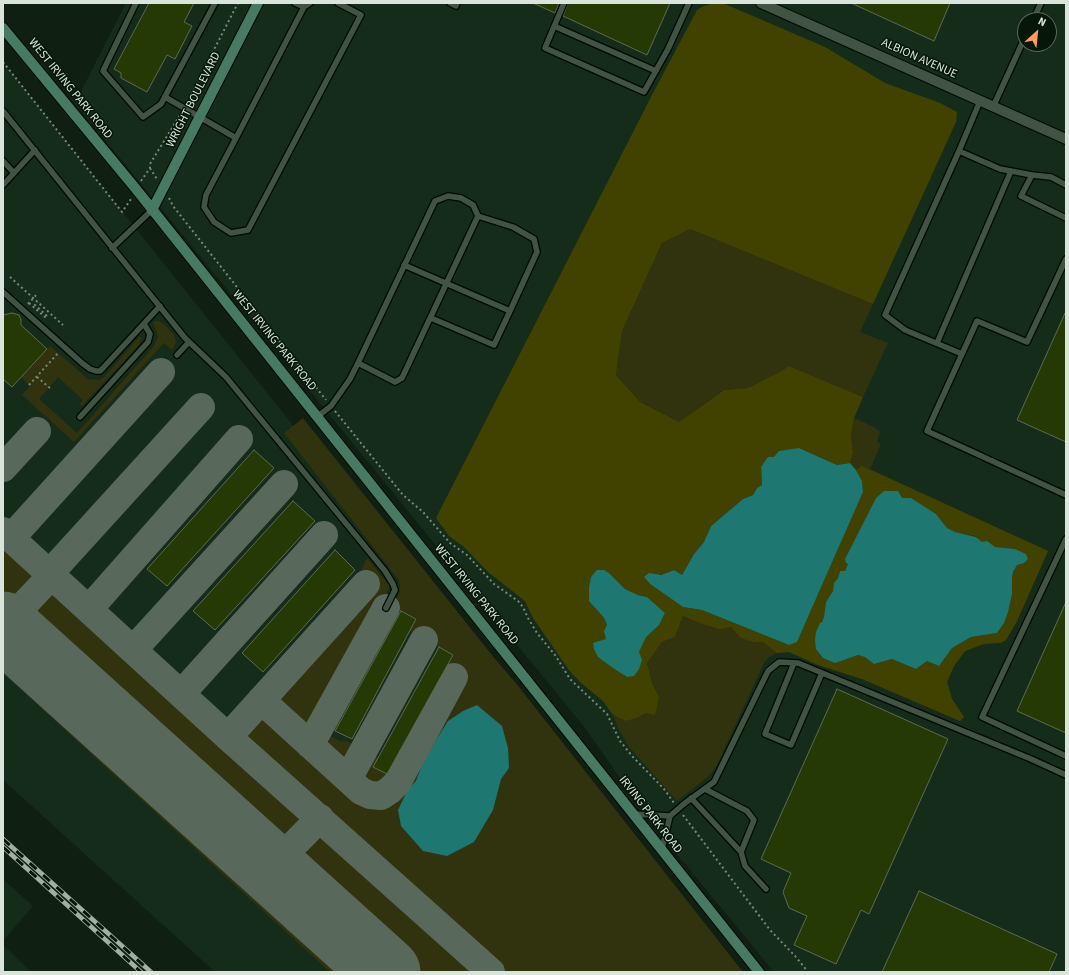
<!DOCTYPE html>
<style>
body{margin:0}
#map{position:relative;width:1069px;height:975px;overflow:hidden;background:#0f2012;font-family:"Source Sans 3",sans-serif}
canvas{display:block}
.frame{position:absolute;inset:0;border:4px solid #d9e5db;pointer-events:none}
.north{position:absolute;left:1017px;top:12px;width:40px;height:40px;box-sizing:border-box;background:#061709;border:1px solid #5a695d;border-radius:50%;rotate:27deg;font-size:11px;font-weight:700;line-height:16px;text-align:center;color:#d9e5db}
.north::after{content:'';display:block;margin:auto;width:14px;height:18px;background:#ff9b5b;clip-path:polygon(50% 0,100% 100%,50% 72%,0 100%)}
</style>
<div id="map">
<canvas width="1069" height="975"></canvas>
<div class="frame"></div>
<div class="north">N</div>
</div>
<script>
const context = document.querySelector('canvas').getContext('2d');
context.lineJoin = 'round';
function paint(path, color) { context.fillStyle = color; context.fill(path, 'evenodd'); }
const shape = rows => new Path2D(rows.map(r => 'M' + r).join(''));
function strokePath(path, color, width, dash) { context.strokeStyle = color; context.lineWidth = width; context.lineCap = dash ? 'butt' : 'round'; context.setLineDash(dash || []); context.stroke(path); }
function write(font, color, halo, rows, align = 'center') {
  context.font = font + ' "Source Sans 3",sans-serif'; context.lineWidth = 3; context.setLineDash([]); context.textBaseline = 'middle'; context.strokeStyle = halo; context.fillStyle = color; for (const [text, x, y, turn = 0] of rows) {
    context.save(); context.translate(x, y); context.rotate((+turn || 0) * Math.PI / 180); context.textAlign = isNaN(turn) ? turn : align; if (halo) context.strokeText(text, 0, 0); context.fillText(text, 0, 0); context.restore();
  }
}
paint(shape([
 [126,3,1066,3,1066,972,774,972,653,825,585,728,75,103],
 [1025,20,1049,20,1049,44,1025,44],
 [3,62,335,478,727,972,215,972,3,780],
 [3,879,33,906,3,941],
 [3,945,31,972,3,972]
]), '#152c1a');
paint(shape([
 [690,229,873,304,860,332,888,343,863,397,789,366,778,373,767,378,748,388,723,390,679,422,640,402,616,375,622,331,662,243],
 [155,321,159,321,166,326,174,335,176,342,172,350,164,343,74,442,22,395,30,386,21,377,50,346,88,379,100,380,105,376,139,337,142,338,139,345,82,406,80,404,83,400,58,377,39,399,77,433,154,346,158,336,153,322],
 [303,418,495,659,515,682,743,972,503,972,251,743,248,736,251,724,258,718,264,718,275,724,347,790,361,799,372,804,382,803,393,797,424,759,463,675,447,665,453,655,410,631,416,618,392,606,400,592,400,585,398,579,284,433],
 [854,418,874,427,880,432,877,442,881,444,870,469,1048,551,1017,621,1006,640,1000,643,984,644,965,651,954,666,947,682,952,699,964,717,960,721,862,679,818,665,789,652,777,653,769,657,764,663,717,765,709,776,677,801,629,747,618,728,613,715,626,721,637,718,646,713,659,697,652,683,647,663,662,642,675,637,683,616,699,623,730,627,797,642,863,492,856,470,850,463,853,453,851,436],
 [3,544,31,570,33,574,31,584,23,591,17,595,3,593],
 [367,558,389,585,389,589,313,729,308,731,303,730,280,710,276,704,279,697,284,689,376,588,359,575],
 [51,593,61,596,300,813,302,818,300,827,296,833,292,835,282,837,276,837,269,834,46,632,40,626,37,617,36,610,38,603,45,595],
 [3,658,350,972,330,972,3,673],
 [333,717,336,717,341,720,335,731,333,731,330,736,342,742,344,740,357,746,357,752,356,756,351,762,347,764,340,763,320,746,321,739,330,720],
 [369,753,378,757,373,767,387,774,389,771,395,773,389,784,380,790,375,791,366,787,358,779,358,775,364,761],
 [324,837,332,841,477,972,421,972,308,868,305,863,305,857,310,844,318,838]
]), '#31320e');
paint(shape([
 [715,3,725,4,825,47,885,83,940,103,957,112,956,122,873,304,690,229,662,243,622,331,616,375,640,402,679,422,724,390,748,388,767,378,778,373,789,366,863,397,854,418,851,436,853,453,850,463,837,465,799,448,774,457,761,467,762,485,757,488,753,495,743,499,711,526,704,542,694,554,682,575,674,570,657,576,644,577,650,584,683,607,702,610,789,645,797,642,863,492,862,481,856,470,862,466,1048,551,1017,621,1006,640,1000,643,984,644,965,651,954,666,947,682,952,699,964,717,960,721,862,679,818,665,789,652,777,653,763,642,753,642,741,638,731,627,720,629,699,623,683,616,675,637,662,642,647,663,652,683,659,697,655,715,646,713,637,718,626,721,613,715,603,701,580,682,569,670,533,618,525,601,488,572,464,547,449,536,436,518,651,97,697,10,704,6],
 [884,491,902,498,911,498,936,514,947,528,955,532,976,536,982,542,987,542,995,547,1015,549,1026,554,1028,559,1024,563,1017,565,1013,572,1012,578,1012,594,1004,623,997,633,971,637,952,648,939,666,927,661,916,669,892,659,874,664,865,657,858,655,847,659,820,623,822,622,824,617,826,602,833,591,834,583,838,578,840,571,845,571,848,564,845,559,876,498],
 [610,574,625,589,638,595,647,597,665,613,659,625,646,636,627,677,598,657,606,639,607,625,604,618,589,601]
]), '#424200');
paint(shape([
 [799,448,837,465,850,463,856,470,862,481,863,492,797,642,789,645,702,610,683,607,650,584,644,577,649,573,661,575,674,570,682,575,694,554,704,542,711,526,743,499,753,495,757,488,762,485,761,467,768,457,774,457,779,451],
 [884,491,898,491,902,498,911,498,936,514,947,528,955,532,976,537,982,542,987,541,995,547,1015,549,1026,554,1028,559,1024,563,1017,565,1013,572,1012,578,1012,594,1008,612,1004,623,997,633,971,637,952,648,939,666,927,661,916,669,892,659,874,664,865,657,858,655,835,663,823,658,816,649,815,640,816,632,820,623,822,622,824,617,826,602,833,591,834,583,838,578,840,571,845,571,848,564,846,563,845,559,876,498],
 [597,570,604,570,610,574,625,589,638,595,647,597,665,613,659,625,646,637,639,652,642,660,639,669,634,676,627,677,613,668,598,657,594,649,593,643,606,639,604,631,607,625,604,618,589,601,589,588,591,577],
 [477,705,502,726,508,748,509,768,501,779,493,810,474,842,447,856,423,851,401,826,398,810,408,789,416,781,424,759,448,721,463,711]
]), '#1e7771');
strokePath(shape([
 [3,468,37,431],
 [3,531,228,737,491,972],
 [11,538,161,372],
 [50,573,201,407],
 [89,609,239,439],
 [4,626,52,575],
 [133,650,284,484],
 [181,694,324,535],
 [261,700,361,791,370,795,381,796,390,790,397,783,454,677],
 [228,737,366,584],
 [310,745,386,608],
 [348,779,424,640],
 [271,868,320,818]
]), '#58685b', 28);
strokePath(shape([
 [3,626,386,972]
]), '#58685b', 69);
const building = shape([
 [149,3,194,3,184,22,192,26,175,59,167,55,147,92,121,78,121,73,114,69,149,3],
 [533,3,559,3,555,13,533,3],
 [568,3,670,3,647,55,563,16,568,3],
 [851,3,950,3,934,41,851,3],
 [1066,311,1066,442,1017,420,1066,311],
 [12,313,19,315,21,320,21,325,47,349,12,387,3,379,3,315,12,313],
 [254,450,274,468,167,586,147,569,254,450],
 [293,501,315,521,215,630,193,611,293,501],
 [335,550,355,570,263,672,242,653,335,550],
 [1066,602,1066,733,1017,711,1066,602],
 [401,611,416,619,352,739,335,731,401,611],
 [439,647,453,655,387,774,373,767,439,647],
 [837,689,948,739,869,914,861,910,836,964,794,945,807,916,789,908,783,892,791,873,761,859,837,689],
 [919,891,1057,954,1049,972,882,972,919,891]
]);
paint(building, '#243904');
strokePath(building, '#5e6954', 1);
const lane = shape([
 [136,3,103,71,143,117,161,104,215,3],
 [450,3,456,6,457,3],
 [564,3,545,48,644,92,668,49,689,3],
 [304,7,310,3],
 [1033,20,1041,3],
 [554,26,656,71],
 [165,97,236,138,304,7,295,3],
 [993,107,1025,37],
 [3,111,185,338,226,377,385,571,393,584,395,590,386,608],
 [236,138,206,195,204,207,214,222,231,233,248,230,361,15,338,3],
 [959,151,980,101],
 [3,161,14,173],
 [3,185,35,150],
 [1066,185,1051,177,1032,175,1021,196,1066,218],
 [478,216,513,227,534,239,537,252,510,311],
 [112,248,152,210],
 [1066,259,1027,342,977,321,927,431,1066,495],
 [404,265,510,311,494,345,431,318],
 [3,292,82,363,90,369,96,371,100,371,103,368,160,306],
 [937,343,1011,171],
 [962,354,905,330,885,315,959,151,1000,169,1032,175],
 [177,355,189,342],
 [80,417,148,342,150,334,144,324],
 [317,417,331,406,350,379,358,363,435,201,448,196,461,198,473,205,478,216,402,378,395,382,358,363],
 [1066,539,982,717,1066,756],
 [794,663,765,734,791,745,822,673],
 [705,789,747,811,754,820,741,852,745,866,766,889],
 [691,798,741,852],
 [633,814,670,816],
 [662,849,670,816,685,803,714,782,768,671,779,662,798,663,1031,759,1066,775]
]);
const street = shape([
 [761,3,1066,139]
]);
const secondary = shape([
 [3,28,136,189,759,972],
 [152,210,258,3]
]);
strokePath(lane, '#000902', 8);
strokePath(street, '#000902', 12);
strokePath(secondary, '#000902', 12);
strokePath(shape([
 [3,62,122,212,131,199],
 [187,102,238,3],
 [150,168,157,179],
 [141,181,150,168,150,164,180,115],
 [169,198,173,206,326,400],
 [10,277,63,325],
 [29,303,46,318,47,316,35,305,38,302],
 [28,304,38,293],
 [37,377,51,389],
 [29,385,59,352],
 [335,411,403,495,423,512,450,543,467,555,494,584,518,601,523,607,528,618,537,633,555,655,570,679,607,714,620,741,632,756,664,789,674,803],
 [683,815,770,930,796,957,808,972]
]), '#79887c', 2, [2, 3]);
strokePath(lane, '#415444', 5.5);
strokePath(street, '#415444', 10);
strokePath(secondary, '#467a62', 10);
const rail = shape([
 [3,839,151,972],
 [3,847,141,972]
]);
strokePath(rail, '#a2afa4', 4.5);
strokePath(rail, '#061709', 3, [9]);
write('12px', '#d9e5db', '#061709', [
 ["ALBION AVENUE",919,59,24],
 ["WEST IRVING PARK ROAD",70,89,51],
 ["WRIGHT BOULEVARD",194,100,-63],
 ["WEST IRVING PARK ROAD",274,341,51],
 ["WEST IRVING PARK ROAD",476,595,51],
 ["IRVING PARK ROAD",650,815,52]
]);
</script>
